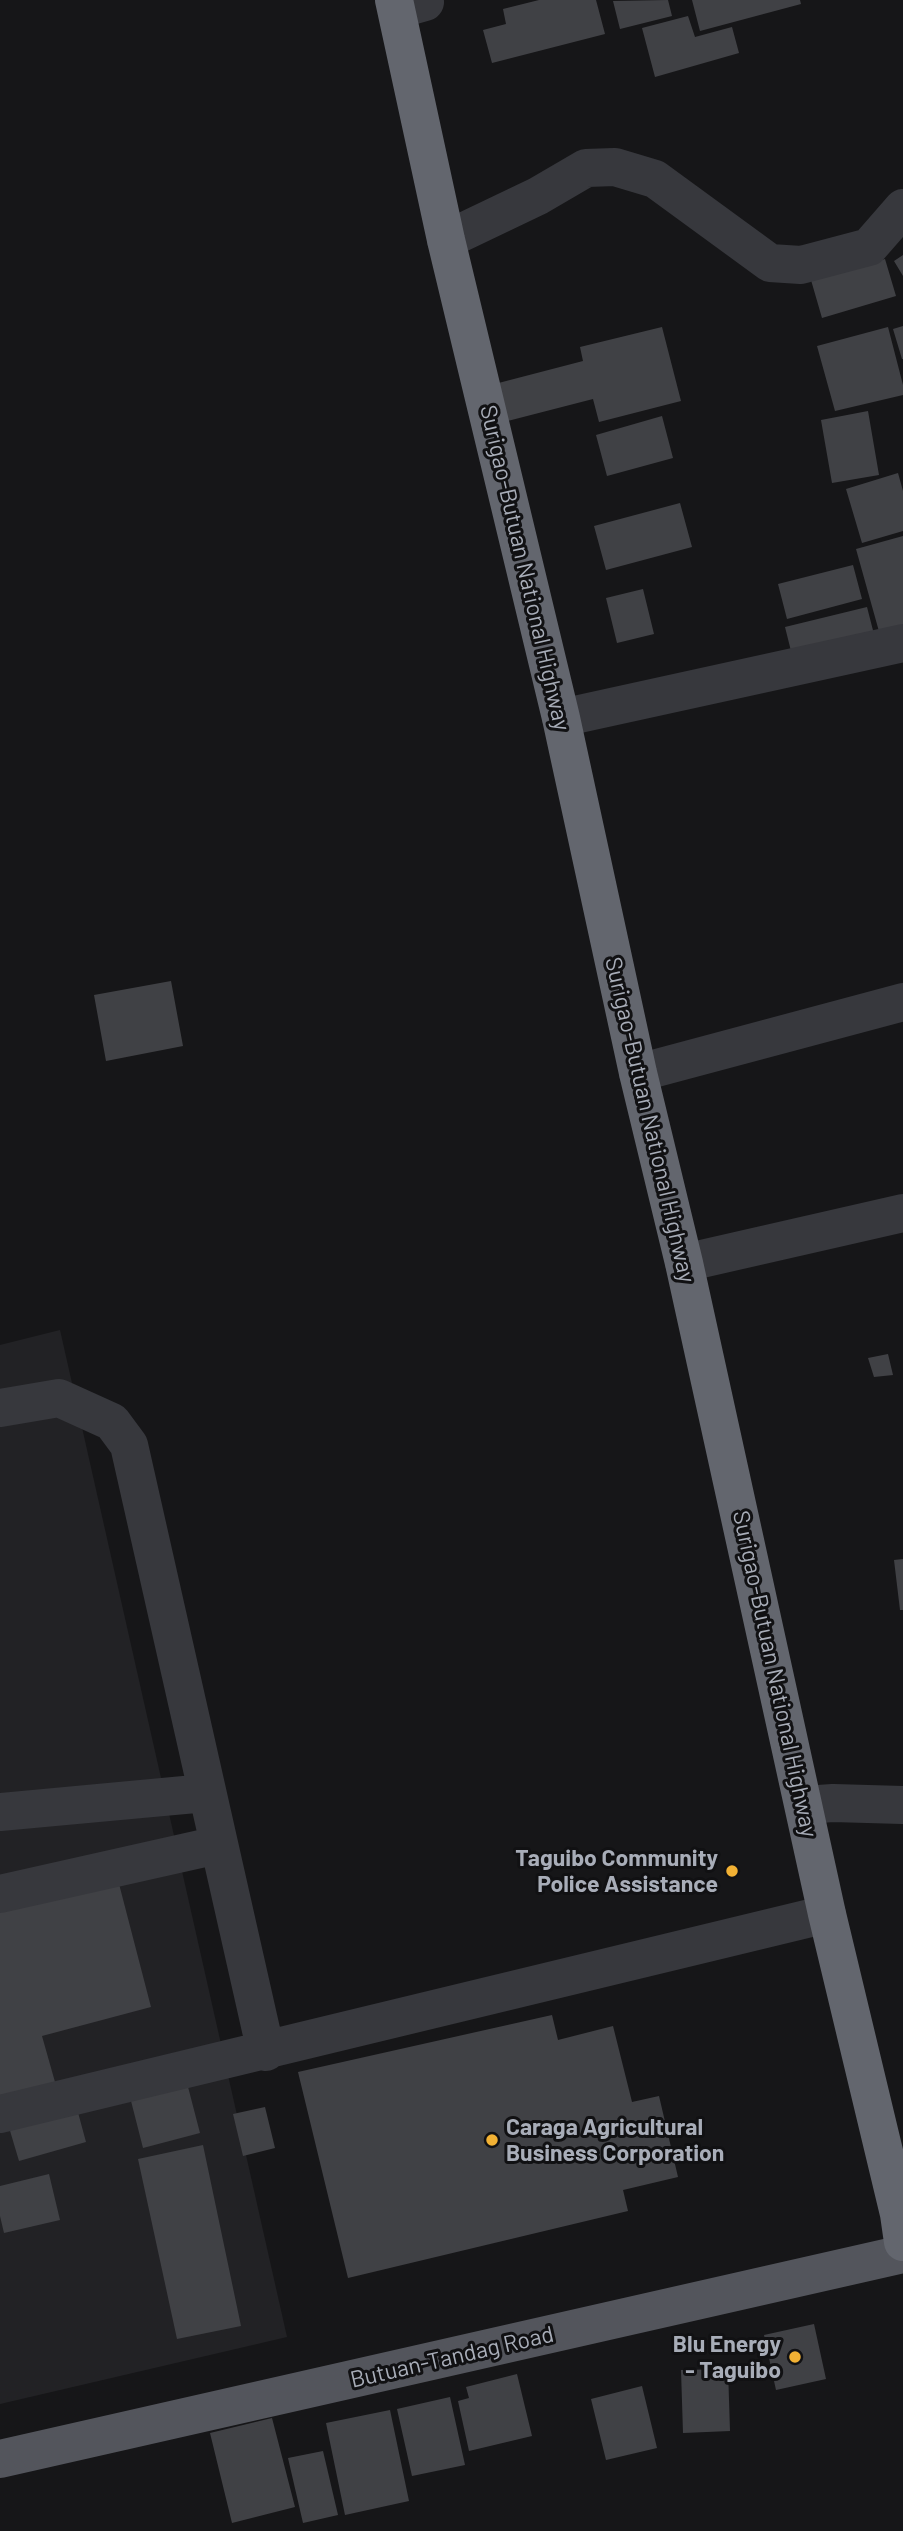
<!DOCTYPE html>
<style>
body{margin:0}
canvas{display:block;background:#161618}
</style>
<canvas width="903" height="2531"></canvas>
<script>
const context = document.querySelector('canvas').getContext('2d');
context.lineJoin = 'round';
function paint(path, color) { context.fillStyle = color; context.fill(path, 'evenodd'); }
const shape = rows => new Path2D(rows.map(r => 'M' + r).join(''));
function strokePath(path, color, width, dash) { context.strokeStyle = color; context.lineWidth = width; context.lineCap = dash ? 'butt' : 'round'; context.setLineDash(dash || []); context.stroke(path); }
function write(font, color, halo, rows, align = 'center') {
  context.font = font + ' Barlow,sans-serif'; context.lineWidth = 6; context.setLineDash([]); context.textBaseline = 'middle'; context.strokeStyle = halo; context.fillStyle = color; for (const [text, x, y, turn = 0] of rows) {
    context.save(); context.translate(x, y); context.rotate((+turn || 0) * Math.PI / 180); context.textAlign = isNaN(turn) ? turn : align; if (halo) context.strokeText(text, 0, 0); context.fillText(text, 0, 0); context.restore();
  }
}
paint(shape([
 [60,1330,287,2337,0,2404,0,1345]
]), '#222225');
paint(shape([
 [539,0,596,0,605,34,492,63,483,30,506,24,503,9],
 [668,0,672,16,620,29,613,1],
 [692,0,800,0,801,4,700,31],
 [688,16,695,37,732,27,739,53,655,77,642,28],
 [903,255,903,276,894,261],
 [885,259,896,296,822,318,811,280],
 [903,326,903,359,902,359,893,329],
 [662,327,681,401,599,422,593,399,496,424,487,386,583,361,580,347],
 [888,327,903,385,903,395,835,411,817,346],
 [868,411,879,475,832,483,821,420],
 [662,416,673,458,607,476,596,435],
 [898,473,903,491,903,531,862,543,846,489],
 [680,503,692,547,606,570,594,526],
 [903,536,903,628,880,635,856,549],
 [853,565,862,599,787,619,778,584],
 [643,589,654,634,617,643,606,598],
 [867,607,877,646,795,667,785,627],
 [171,981,183,1046,106,1061,94,995],
 [888,1354,893,1375,874,1377,868,1358],
 [903,1559,903,1610,900,1610,894,1560],
 [118,1880,151,2007,42,2036,55,2082,0,2097,0,1910],
 [552,2015,558,2040,613,2026,632,2102,659,2096,678,2177,623,2190,628,2211,348,2278,298,2072],
 [187,2083,200,2133,143,2148,130,2097],
 [76,2105,86,2142,19,2161,8,2124],
 [265,2107,275,2148,243,2156,233,2114],
 [203,2145,241,2326,177,2339,138,2159],
 [49,2174,60,2220,4,2233,0,2216,0,2186],
 [814,2324,826,2379,776,2390,764,2335],
 [728,2369,730,2431,683,2433,681,2370],
 [517,2374,532,2436,469,2451,458,2401,469,2398,466,2387],
 [642,2386,657,2448,606,2460,591,2399],
 [450,2397,465,2465,412,2476,397,2409],
 [390,2410,409,2501,345,2515,326,2423],
 [272,2418,295,2507,232,2523,210,2433],
 [323,2451,338,2515,303,2523,288,2458]
]), '#404145');
strokePath(shape([
 [397,10,425,2],
 [446,240,538,196,586,168,615,167,655,179,770,263,801,265,869,247,903,208],
 [561,718,903,643],
 [638,1073,903,1002],
 [684,1263,903,1213],
 [0,1408,59,1398,112,1422,129,1445,266,2052],
 [804,1805,833,1803,903,1805],
 [0,1812,206,1793],
 [0,1894,218,1845],
 [0,2114,827,1914]
]), '#37383d', 38);
strokePath(shape([
 [0,2459,903,2254]
]), '#53555c', 38);
strokePath(shape([
 [394,0,446,240,561,718,638,1073,684,1263,827,1914,899,2214,903,2242]
]), '#63666e', 38);
for (const [x, y, r, color] of [
 [732,1871,7,"#f2b134"],
 [492,2140,7,"#f2b134"],
 [795,2357,7,"#f2b134"]
]) { const dot = new Path2D(); dot.arc(x, y, r, 0, 2 * Math.PI); context.fillStyle = color; context.fill(dot); strokePath(dot, '#111113', 2.5); }
write('23px', '#a8adb8', '#111113', [
 ["Surigao-Butuan National Highway",525,568,77],
 ["Surigao-Butuan National Highway",650,1120,77],
 ["Surigao-Butuan National Highway",775,1674,78],
 ["Butuan-Tandag Road",452,2357,-13]
]);
write('bold 23px', '#a8adb8', '#111113', [
 ["Taguibo Community",718,1858],
 ["Police Assistance",718,1884],
 ["Caraga Agricultural",506,2127,"left"],
 ["Business Corporation",506,2153,"left"],
 ["Blu Energy",781,2344],
 ["- Taguibo",781,2370]
], 'right');
</script>
